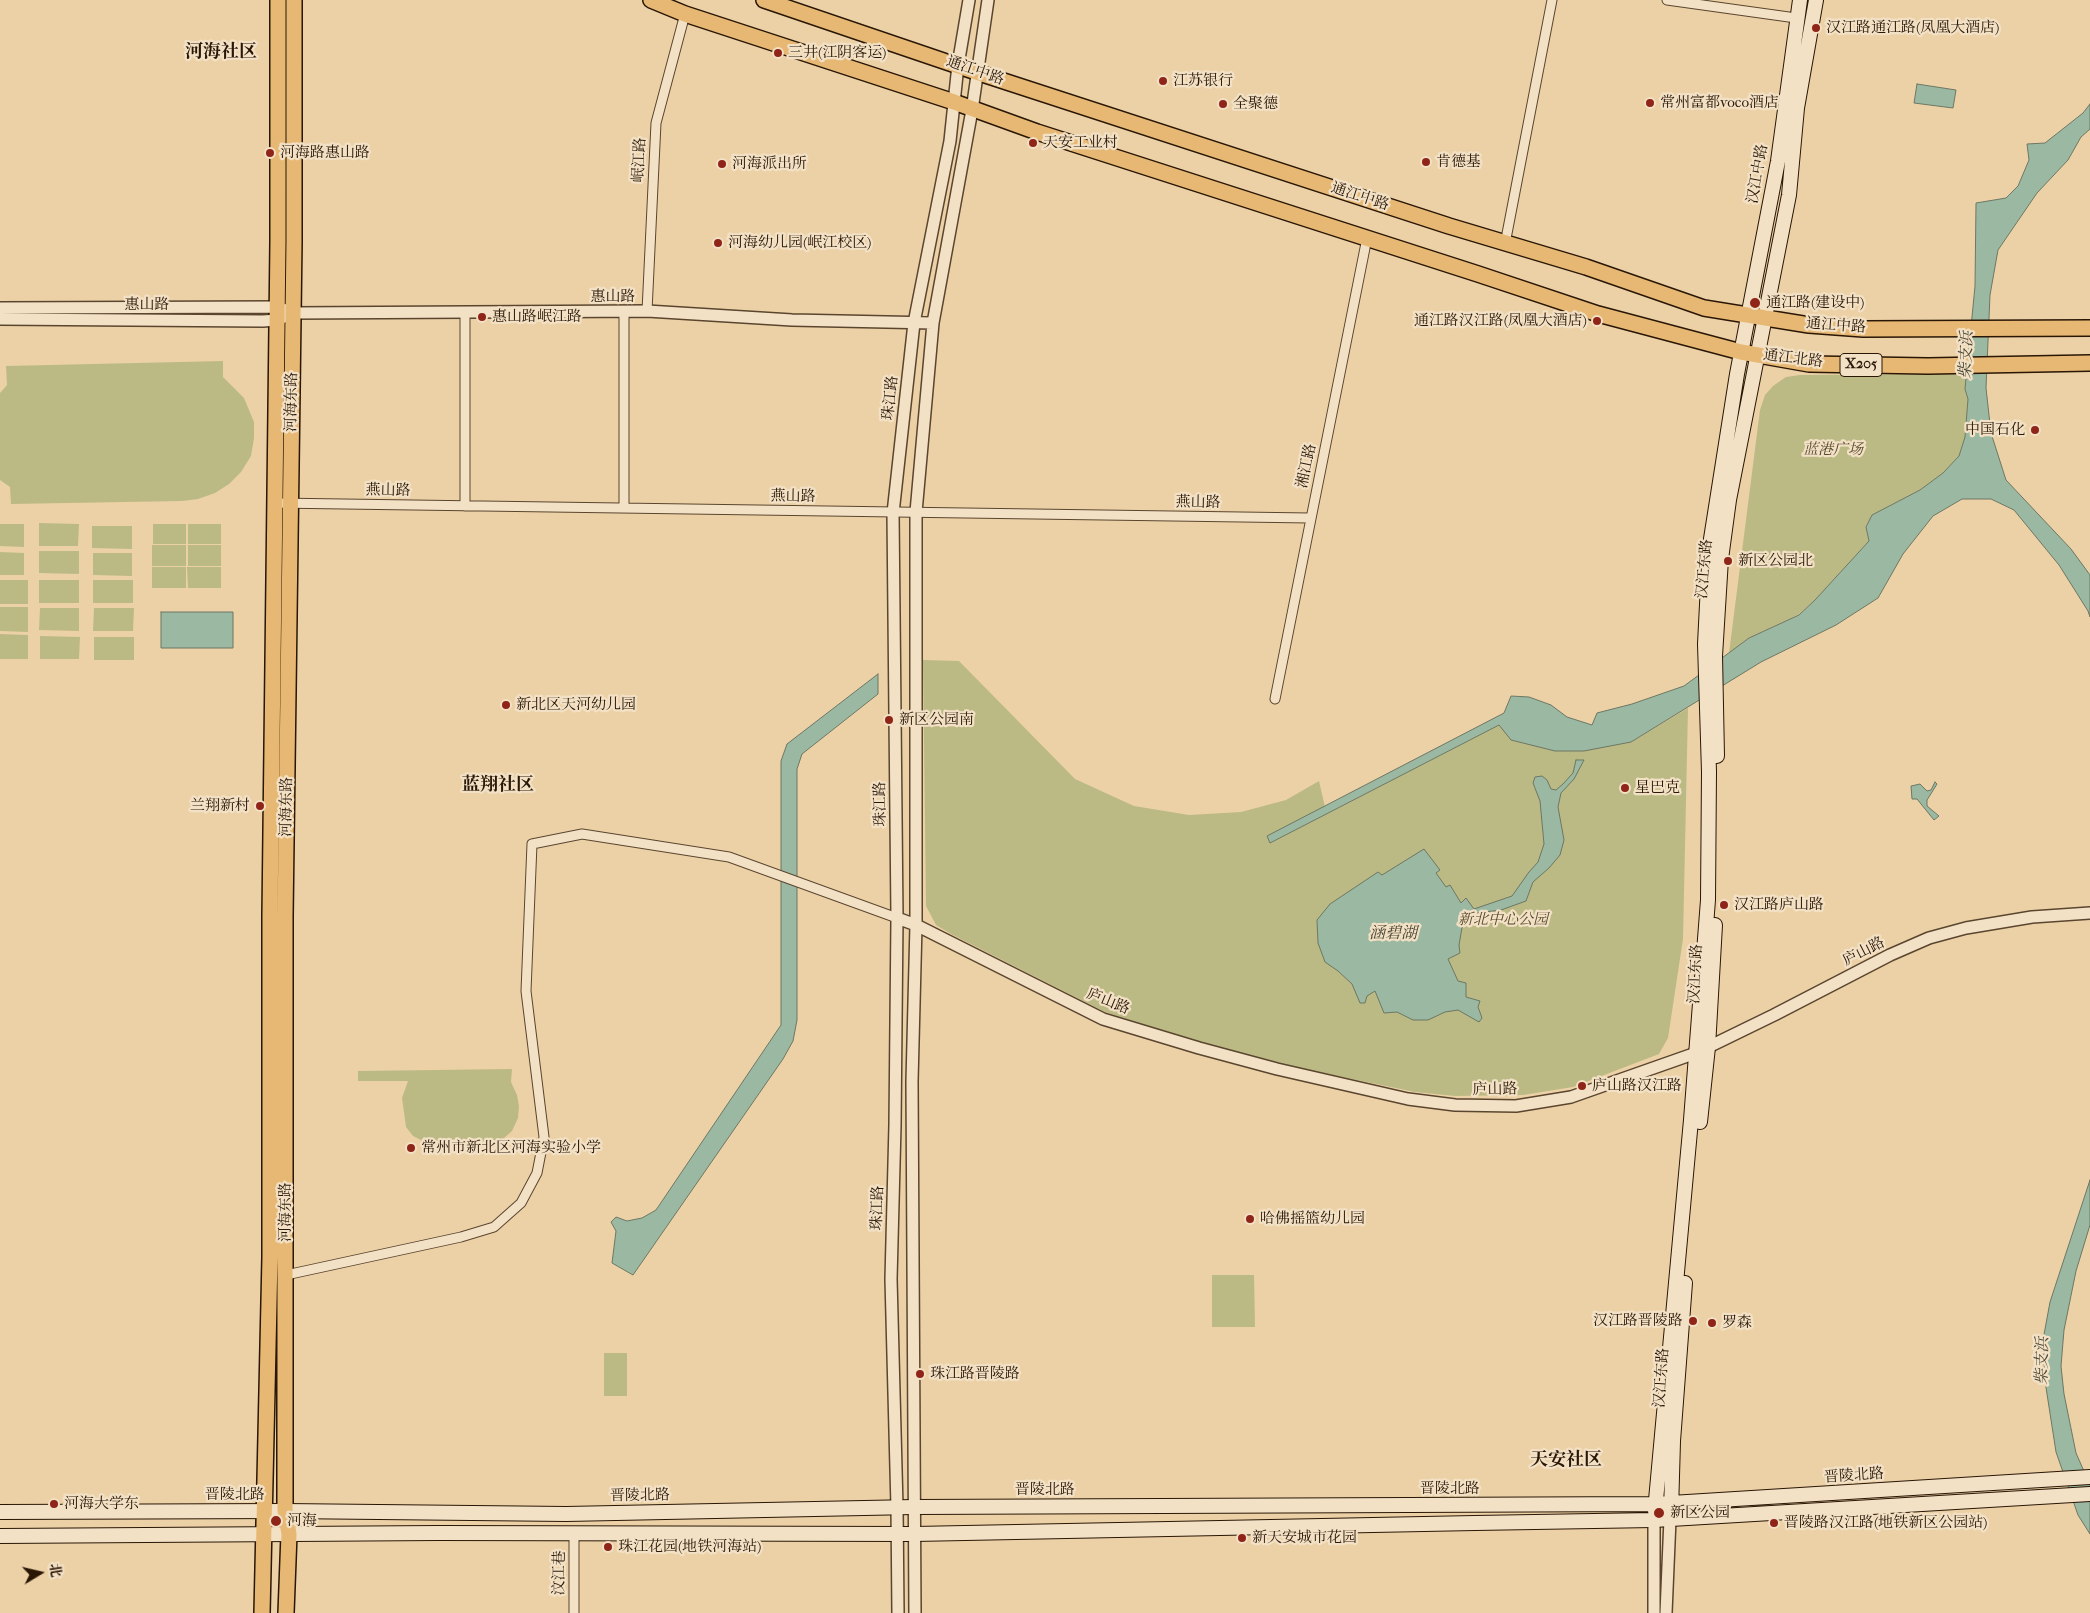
<!DOCTYPE html>
<meta charset="utf-8">
<style>
body{margin:0}
#map{position:relative;width:2090px;height:1613px;overflow:hidden;background:#ecd1a7;font-family:"IM FELL French Canon","Noto Serif SC",serif}
canvas{display:block}
.north{position:absolute;left:15px;top:1548px;width:50px;height:50px;-webkit-text-stroke:4px #f3e1c6;paint-order:stroke;rotate:81deg;font-size:14px;font-weight:700;line-height:20px;text-align:center;color:#291605}
.north::after{content:'';display:block;margin:auto;width:18px;height:22px;background:#291605;clip-path:polygon(50% 0,100% 100%,50% 72%,0 100%)}
</style>
<div id="map">
<canvas width="2090" height="1613"></canvas>
<div class="north">北</div>
</div>
<script>
const context = document.querySelector('canvas').getContext('2d');
context.lineJoin = 'round';
function paint(path, color) { context.fillStyle = color; context.fill(path, 'evenodd'); }
const shape = rows => new Path2D(rows.map(r => 'M' + r).join(''));
function strokePath(path, color, width, dash) { context.strokeStyle = color; context.lineWidth = width; context.lineCap = dash ? 'butt' : 'round'; context.setLineDash(dash || []); context.stroke(path); }
function write(font, color, halo, rows, align = 'center') {
  context.font = font + ' "IM FELL French Canon","Noto Serif SC",serif'; context.lineWidth = 4.5; context.setLineDash([]); context.textBaseline = 'middle'; context.strokeStyle = halo; context.fillStyle = color; for (const [text, x, y, turn = 0] of rows) {
    context.save(); context.translate(x, y); context.rotate((+turn || 0) * Math.PI / 180); context.textAlign = isNaN(turn) ? turn : align; if (halo) context.strokeText(text, 0, 0); context.fillText(text, 0, 0); context.restore();
  }
}
paint(shape([
 [223,361,223,377,244,398,254,422,254,438,251,456,241,472,229,484,215,493,198,499,182,501,11,504,10,487,0,480,0,393,7,385,6,366],
 [1967,374,1965,389,1968,399,1965,437,1959,456,1943,473,1920,490,1872,515,1866,527,1869,541,1815,600,1798,615,1749,638,1729,653,1760,410,1765,395,1773,386,1786,377,1800,375],
 [39,523,79,524,78,546,39,546],
 [0,524,24,524,24,547,0,546],
 [153,524,186,524,186,544,153,544],
 [188,524,221,524,221,544,188,544],
 [92,526,132,526,132,549,92,548],
 [152,545,186,545,186,566,152,566],
 [188,545,221,545,221,566,188,566],
 [39,551,79,551,79,574,39,573],
 [0,552,24,553,24,575,0,575],
 [93,553,132,553,132,576,93,575],
 [152,567,186,567,186,588,152,588],
 [187,567,221,567,221,588,188,588],
 [0,580,28,580,28,604,0,604],
 [39,580,79,580,79,603,39,603],
 [93,580,133,580,133,603,93,603],
 [0,607,28,607,28,632,0,631],
 [40,608,79,608,79,631,39,630],
 [94,608,134,608,133,631,93,631],
 [0,634,28,635,28,659,0,659],
 [40,636,80,637,79,659,40,659],
 [94,637,134,637,134,660,94,660],
 [923,660,959,661,1075,779,1134,806,1189,815,1241,812,1286,800,1319,781,1325,807,1267,836,1270,843,1499,725,1631,742,1688,708,1683,939,1668,1038,1659,1054,1573,1087,1523,1095,1455,1096,1415,1092,1284,1065,1200,1043,1105,1012,951,934,936,925,926,906],
 [512,1069,511,1082,517,1095,519,1106,518,1118,512,1131,504,1138,493,1142,423,1141,413,1136,406,1127,402,1098,408,1081,358,1081,358,1071],
 [1212,1275,1254,1275,1255,1327,1212,1327],
 [604,1353,627,1353,627,1396,604,1396]
]), '#bcba84');
const water = shape([
 [1917,84,1956,90,1953,108,1914,103,1917,84],
 [2090,104,2090,129,2081,137,2068,160,2037,193,1998,250,1990,295,1986,388,1991,433,2006,480,2071,549,2090,575,2090,617,2088,611,2059,565,2014,510,1991,499,1962,499,1933,516,1903,554,1878,598,1836,625,1761,662,1631,742,1584,751,1555,751,1511,740,1499,725,1270,843,1267,836,1504,713,1511,696,1529,697,1551,705,1567,717,1592,725,1597,713,1632,704,1684,686,1749,638,1799,615,1815,600,1869,541,1866,527,1872,515,1920,490,1943,473,1959,456,1965,437,1968,399,1965,389,1975,286,1976,203,2006,198,2018,186,2029,160,2027,144,2045,143,2083,113,2090,104],
 [161,612,233,612,233,648,161,648,161,612],
 [878,674,878,694,802,754,797,769,797,1020,793,1041,783,1059,633,1275,612,1263,616,1231,611,1222,616,1217,627,1221,642,1218,656,1210,781,1025,781,761,787,744,878,674],
 [1576,760,1584,760,1574,779,1561,793,1558,807,1564,840,1560,855,1549,868,1533,882,1526,901,1501,910,1476,913,1463,922,1459,945,1460,953,1448,959,1458,981,1466,983,1466,997,1480,1001,1478,1007,1482,1018,1479,1022,1458,1010,1445,1012,1428,1020,1413,1020,1397,1012,1384,1013,1375,991,1367,996,1365,1003,1360,1003,1352,984,1338,971,1325,962,1318,943,1317,920,1330,904,1378,872,1382,875,1424,849,1440,870,1436,873,1446,887,1450,885,1461,903,1466,898,1474,909,1512,896,1529,872,1538,862,1544,844,1540,801,1533,783,1535,777,1542,776,1547,780,1551,789,1556,790,1563,784,1573,773,1576,760],
 [1935,782,1937,784,1927,800,1927,806,1939,816,1934,820,1917,799,1912,799,1911,786,1920,784,1927,791,1931,790,1935,782],
 [2090,1180,2090,1225,2076,1271,2064,1330,2061,1366,2064,1394,2076,1453,2090,1485,2090,1534,2078,1515,2056,1452,2045,1381,2043,1340,2050,1302,2090,1180]
]);
paint(water, '#9ab8a2');
strokePath(water, '#6d7763', 1);
const minor = shape([
 [1667,0,1796,18],
 [1505,244,1552,0],
 [647,311,656,123,685,14],
 [275,503,1310,518],
 [465,506,465,312],
 [624,508,624,312],
 [1275,699,1367,238],
 [286,1275,461,1237,494,1227,521,1203,537,1173,544,1137,526,991,532,844,582,834,729,857,897,918],
 [574,1613,574,1533]
]);
const tertiary = shape([
 [0,308,277,307,293,313,647,311,792,320,933,323],
 [0,319,263,321,277,320,284,317],
 [897,918,916,925,1103,1019,1199,1048,1277,1069,1408,1099,1455,1105,1516,1106,1571,1097,1696,1053,1774,1015,1890,955,1929,938,1966,928,2032,917,2090,913],
 [898,1613,897,1507,891,1279,895,1125,897,918,893,513,914,323,950,141,958,65,969,0],
 [915,1613,912,1081,916,925,916,512,933,323,972,110,988,0],
 [1654,1613,1654,1520],
 [1666,1613,1670,1519]
]);
const secondary = shape([
 [1717,756,1715,656,1721,559,1729,500,1789,195,1797,108,1816,0],
 [1700,1122,1708,1047,1715,925],
 [1655,1511,1691,1120,1708,900,1709,772,1705,644,1710,545,1737,374,1778,161,1800,0],
 [1671,1511,1673,1441,1685,1283],
 [0,1512,285,1511,566,1514,914,1507,1655,1504,2090,1477],
 [0,1536,438,1533,914,1534,1475,1523,1654,1520,2090,1494]
]);
const primary = shape([
 [651,0,685,14,954,102,1037,132,1478,274,1598,314,1741,352,1809,364,1928,366,2090,363],
 [764,0,976,72,1449,226,1586,267,1704,308,1809,325,1863,329,2090,328],
 [262,1613,270,1257,270,915,278,241,278,0],
 [286,1613,289,1534,285,1511,285,916,294,241,294,0]
]);
strokePath(minor, '#5a452e', 11);
strokePath(tertiary, '#5a452e', 14);
strokePath(secondary, '#291605', 16);
strokePath(primary, '#291605', 18);
strokePath(minor, '#f3e1c6', 9);
strokePath(tertiary, '#f3e1c6', 11);
strokePath(secondary, '#f3e1c6', 14);
strokePath(primary, '#e6b874', 15);
for (const [x, y, r, color] of [
 [1816,28,5,"#8f2418"],
 [778,53,5,"#8f2418"],
 [1163,81,5,"#8f2418"],
 [1650,103,5,"#8f2418"],
 [1223,104,5,"#8f2418"],
 [1033,143,5,"#8f2418"],
 [270,153,5,"#8f2418"],
 [1426,162,5,"#8f2418"],
 [722,164,5,"#8f2418"],
 [718,243,5,"#8f2418"],
 [1755,303,6,"#8f2418"],
 [482,317,5,"#8f2418"],
 [1597,321,5,"#8f2418"],
 [2035,430,5,"#8f2418"],
 [1728,561,5,"#8f2418"],
 [506,705,5,"#8f2418"],
 [889,720,5,"#8f2418"],
 [1625,788,5,"#8f2418"],
 [260,806,5,"#8f2418"],
 [1724,905,5,"#8f2418"],
 [1582,1086,5,"#8f2418"],
 [411,1148,5,"#8f2418"],
 [1250,1219,5,"#8f2418"],
 [1693,1321,5,"#8f2418"],
 [1712,1323,5,"#8f2418"],
 [920,1374,5,"#8f2418"],
 [54,1504,5,"#8f2418"],
 [1659,1513,6,"#8f2418"],
 [276,1521,6,"#8f2418"],
 [1774,1523,5,"#8f2418"],
 [1242,1538,5,"#8f2418"],
 [608,1547,5,"#8f2418"]
]) { const dot = new Path2D(); dot.arc(x, y, r, 0, 2 * Math.PI); context.fillStyle = color; context.fill(dot); strokePath(dot, '#f3e1c6', 2); }
for (const [x, y, w] of [
 [1861,365,42]
]) { const box = new Path2D(); box.roundRect(x - w / 2, y - 11.5, w, 23, 4); context.fillStyle = '#f3e1c6'; context.fill(box); strokePath(box, '#291605', 1); }
write('bold 14px', '#291605', null, [
 ["X205",1861,365]
]);
write('15px', '#291605', '#f3e1c6', [
 ["汉江路通江路(凤凰大酒店)",1826,28],
 ["三井(江阴客运)",788,53],
 ["江苏银行",1173,81],
 ["常州富都voco酒店",1660,103],
 ["全聚德",1233,104],
 ["天安工业村",1043,143],
 ["河海路惠山路",280,153],
 ["肯德基",1436,162],
 ["河海派出所",732,164],
 ["河海幼儿园(岷江校区)",728,243],
 ["通江路(建设中)",1766,303],
 ["惠山路岷江路",492,317],
 ["通江路汉江路(凤凰大酒店)",1587,321,"right"],
 ["中国石化",2025,430,"right"],
 ["新区公园北",1738,561],
 ["新北区天河幼儿园",516,705],
 ["新区公园南",899,720],
 ["星巴克",1635,788],
 ["兰翔新村",250,806,"right"],
 ["汉江路庐山路",1734,905],
 ["庐山路汉江路",1592,1086],
 ["常州市新北区河海实验小学",421,1148],
 ["哈佛摇篮幼儿园",1260,1219],
 ["汉江路晋陵路",1683,1321,"right"],
 ["罗森",1722,1323],
 ["珠江路晋陵路",930,1374],
 ["河海大学东",64,1504],
 ["新区公园",1670,1513],
 ["河海",287,1521],
 ["晋陵路汉江路(地铁新区公园站)",1784,1523],
 ["新天安城市花园",1252,1538],
 ["珠江花园(地铁河海站)",618,1547]
], 'left');
write('15px', '#291605', '#f3e1c6', [
 ["通江中路",975,71,19],
 ["岷江路",640,160,-87],
 ["汉江中路",1758,174,-80],
 ["通江中路",1360,197,18],
 ["惠山路",613,297],
 ["惠山路",147,305],
 ["通江中路",1836,326,4],
 ["通江北路",1793,359,7],
 ["珠江路",891,398,-84],
 ["河海东路",292,402,-89],
 ["湘江路",1307,466,-78],
 ["燕山路",388,491,1],
 ["燕山路",793,497,1],
 ["燕山路",1198,503,1],
 ["汉江东路",1705,569,-85],
 ["珠江路",881,804,-91],
 ["河海东路",287,807,-89],
 ["庐山路",1864,952,-27],
 ["汉江东路",1696,974,-87],
 ["庐山路",1108,1002,22],
 ["庐山路",1495,1090,-1],
 ["珠江路",878,1208,-88],
 ["河海东路",286,1212,-90],
 ["汉江东路",1662,1378,-86],
 ["晋陵北路",1854,1476,-4],
 ["晋陵北路",1450,1489],
 ["晋陵北路",1045,1490],
 ["晋陵北路",235,1495],
 ["晋陵北路",640,1496,-1],
 ["汶江巷",560,1573,-89]
]);
write('italic 15px', '#55472b', '#f3e1c6', [
 ["蓝港广场",1833,450],
 ["新北中心公园",1503,920]
]);
write('italic 16px', '#4b4734', '#f3e1c6', [
 ["柴支浜",1967,355,-88],
 ["涵碧湖",1393,934],
 ["柴支浜",2043,1361,-89]
]);
write('bold 18px', '#291605', '#f3e1c6', [
 ["河海社区",221,53],
 ["蓝翔社区",498,786],
 ["天安社区",1566,1461]
]);
</script>
